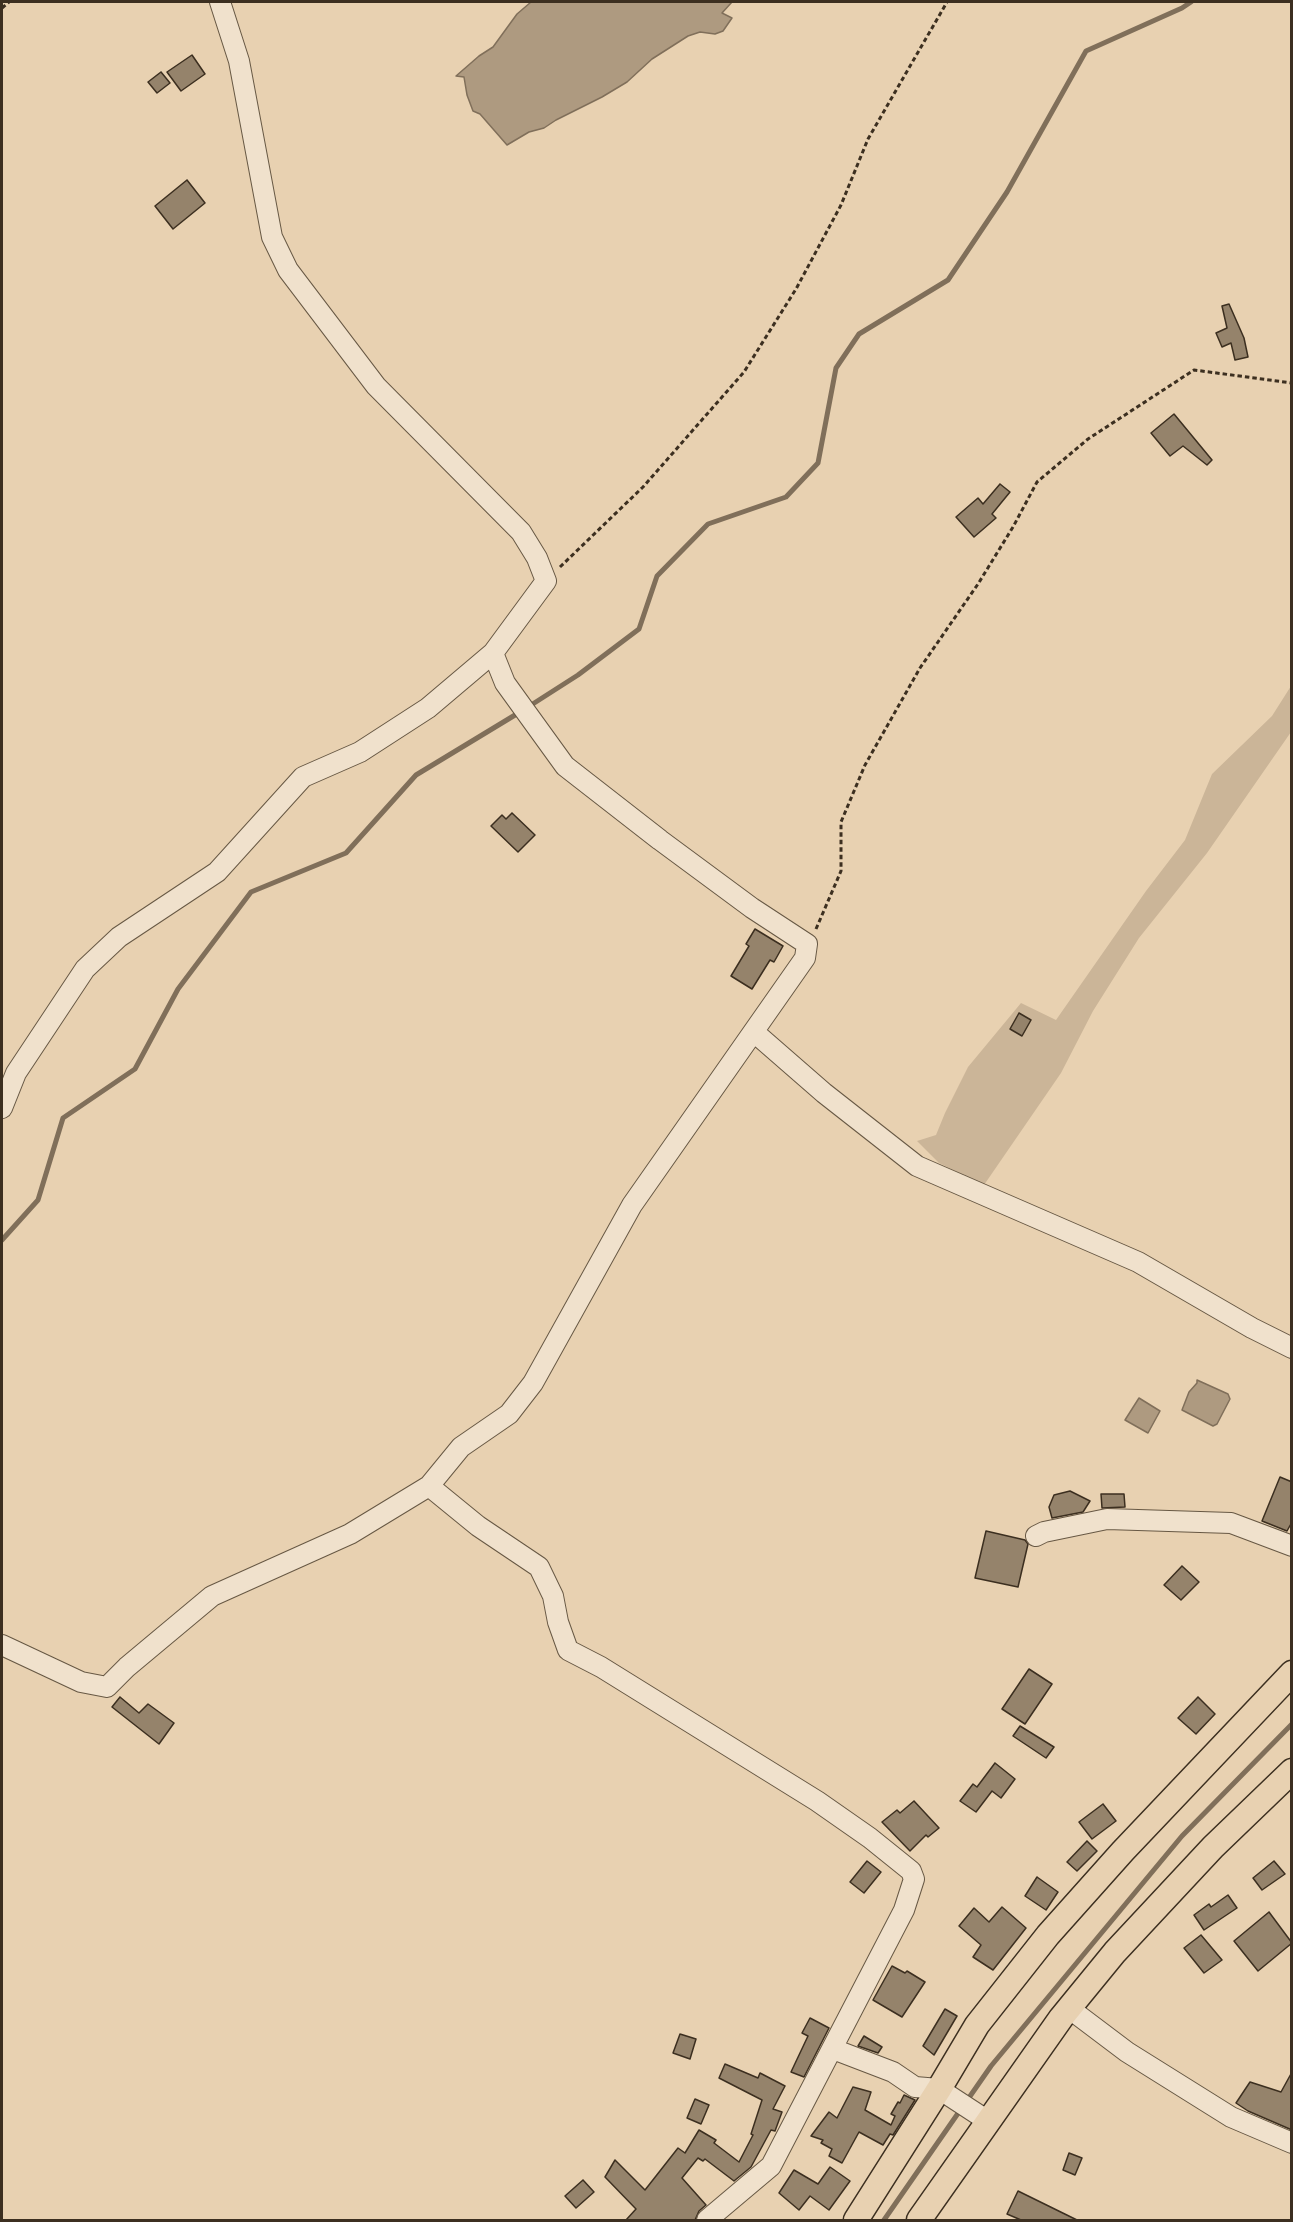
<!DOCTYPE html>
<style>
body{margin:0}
#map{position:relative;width:1293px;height:2222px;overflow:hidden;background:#e8d1b1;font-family:"IM FELL French Canon",serif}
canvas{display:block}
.frame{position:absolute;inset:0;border:3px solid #3c2f20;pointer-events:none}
</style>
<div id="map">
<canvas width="1293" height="2222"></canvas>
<div class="frame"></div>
</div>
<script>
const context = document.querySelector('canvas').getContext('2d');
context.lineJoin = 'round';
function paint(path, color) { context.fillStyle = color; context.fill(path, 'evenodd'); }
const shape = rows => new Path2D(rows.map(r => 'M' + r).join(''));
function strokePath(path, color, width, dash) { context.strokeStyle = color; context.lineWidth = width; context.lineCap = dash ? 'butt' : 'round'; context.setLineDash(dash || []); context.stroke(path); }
paint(shape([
 [1291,686,1291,732,1207,853,1139,938,1093,1011,1061,1073,984,1185,939,1163,917,1141,936,1135,945,1113,968,1067,1021,1003,1056,1020,1146,891,1185,840,1212,774,1272,716]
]), '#cbb598');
const water = shape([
 [531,2,732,2,722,13,732,18,723,31,715,34,700,32,688,36,652,59,627,82,602,97,556,120,544,128,529,132,507,145,480,114,473,111,467,95,464,77,456,76,479,56,493,47,517,14,531,2],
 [1197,1380,1228,1394,1230,1399,1217,1424,1213,1426,1182,1410,1189,1392,1197,1383,1197,1380],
 [1139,1398,1160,1411,1148,1433,1125,1420,1139,1398]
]);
paint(water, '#ae9a80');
strokePath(water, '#806f5a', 1.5);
strokePath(shape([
 [528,707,578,675,639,629,657,576,708,524,786,497,818,463,836,368,859,334,948,280,1007,192,1086,51,1182,8,1191,2],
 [2,1240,38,1200,63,1118,135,1069,178,989,251,892,346,853,416,775,520,712],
 [966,2102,991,2066,1182,1836,1292,1724],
 [884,2220,961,2109]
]), '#806f5a', 5);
const building = shape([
 [192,55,205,74,181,91,167,72,192,55],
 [161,72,170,83,157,93,148,82,161,72],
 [187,180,205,203,173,229,155,206,187,180],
 [1229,304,1244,338,1248,357,1235,360,1231,343,1222,347,1216,333,1227,328,1222,306,1229,304],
 [1174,414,1212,460,1207,465,1183,446,1170,456,1151,433,1174,414],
 [1000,484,1010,492,992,514,996,518,974,537,956,517,978,498,983,504,1000,484],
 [512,813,535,835,518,852,491,826,502,815,506,819,512,813],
 [755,929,783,946,774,962,770,960,752,989,731,976,749,946,746,944,755,929],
 [1019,1013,1031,1020,1022,1036,1010,1029,1019,1013],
 [1280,1477,1292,1482,1292,1522,1287,1531,1262,1521,1280,1477],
 [1070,1491,1090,1501,1083,1512,1052,1518,1049,1507,1054,1495,1070,1491],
 [1101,1494,1124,1494,1125,1507,1102,1508,1101,1494],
 [986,1531,1025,1540,1028,1544,1018,1587,975,1578,986,1531],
 [1182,1566,1199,1582,1181,1600,1164,1585,1182,1566],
 [1029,1669,1052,1684,1025,1724,1002,1709,1029,1669],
 [120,1697,139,1713,148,1704,174,1723,159,1744,112,1707,120,1697],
 [1198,1697,1215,1714,1196,1734,1178,1718,1198,1697],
 [1020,1726,1054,1747,1046,1758,1013,1736,1020,1726],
 [995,1763,1015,1779,1001,1798,992,1791,976,1812,960,1801,973,1784,977,1787,995,1763],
 [914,1801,939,1828,928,1837,926,1835,910,1851,882,1822,897,1810,900,1813,914,1801],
 [1103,1804,1116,1821,1092,1839,1079,1822,1103,1804],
 [1087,1841,1097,1851,1077,1871,1067,1862,1087,1841],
 [867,1861,881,1872,864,1893,850,1882,867,1861],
 [1274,1861,1285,1874,1262,1890,1253,1878,1274,1861],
 [1037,1877,1058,1892,1046,1910,1025,1896,1037,1877],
 [1228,1895,1237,1908,1204,1930,1194,1915,1209,1904,1211,1907,1228,1895],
 [1002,1907,1026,1928,993,1970,973,1957,981,1945,959,1926,974,1908,989,1922,1002,1907],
 [1269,1912,1292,1943,1258,1971,1234,1941,1269,1912],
 [1201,1935,1222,1960,1204,1973,1184,1948,1201,1935],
 [892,1966,905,1973,907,1971,925,1982,902,2017,873,2000,892,1966],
 [945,2009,957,2016,934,2055,923,2046,945,2009],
 [810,2018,829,2028,804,2077,791,2072,808,2036,802,2033,810,2018],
 [680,2034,696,2039,690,2059,673,2053,680,2034],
 [864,2036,882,2047,878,2053,858,2046,864,2036],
 [725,2064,758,2078,760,2073,785,2086,773,2109,782,2112,775,2131,771,2130,751,2167,734,2181,705,2159,703,2161,698,2158,682,2178,706,2205,699,2211,695,2220,626,2220,636,2209,605,2177,615,2160,645,2190,678,2148,685,2153,699,2130,716,2140,714,2143,739,2162,753,2135,751,2134,762,2100,719,2078,725,2064],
 [1292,2072,1292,2130,1248,2111,1236,2103,1250,2082,1281,2092,1292,2072],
 [853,2087,871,2092,865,2110,891,2125,895,2116,891,2114,898,2102,900,2103,904,2095,915,2100,893,2135,890,2134,883,2145,859,2132,842,2163,829,2156,832,2149,821,2143,823,2140,811,2136,829,2112,837,2118,853,2087],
 [695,2099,709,2105,701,2124,687,2118,695,2099],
 [1069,2153,1082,2158,1075,2175,1063,2170,1069,2153],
 [830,2167,850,2181,829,2210,810,2196,799,2210,779,2193,794,2170,818,2184,830,2167],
 [583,2180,594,2192,576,2208,565,2196,583,2180],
 [1018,2191,1077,2220,1021,2220,1007,2214,1018,2191]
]);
paint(building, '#95836b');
strokePath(building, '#3c2f20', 1.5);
const minor = shape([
 [754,1032,824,1093,917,1166,1138,1262,1252,1328,1292,1348],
 [2,1108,16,1073,85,969,119,937,217,872,303,777,360,752,428,708,493,653,546,581,537,558,521,532,376,386,288,270,272,237,239,61,220,2],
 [429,1486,478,1526,539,1567,553,1596,558,1622,568,1650,601,1667,817,1801,870,1838,911,1871,914,1879,904,1910,771,2166,707,2220],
 [1036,1536,1044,1532,1107,1519,1231,1523,1292,1546],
 [2,1645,81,1682,107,1687,127,1667,212,1596,350,1534,429,1486,461,1447,509,1414,533,1383,632,1205,805,958,807,944,752,908,660,840,565,766,505,683,493,653],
 [1070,2009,1127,2052,1231,2117,1292,2143],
 [833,2049,893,2072,915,2087,939,2089,988,2121]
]);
const major = shape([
 [856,2220,939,2089,977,2025,1048,1935,1123,1851,1292,1673],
 [919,2220,1061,2018,1115,1952,1213,1847,1292,1771]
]);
strokePath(minor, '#675844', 22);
strokePath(major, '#3c2f20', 27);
strokePath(shape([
 [2,8,9,2],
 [560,567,643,487,744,372,796,289,841,205,868,139,947,2],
 [816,929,841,871,841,822,865,765,920,668,978,584,1013,527,1037,482,1088,439,1194,370,1292,383]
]), '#3c2f20', 3, [4.5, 3]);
strokePath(minor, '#f0e1cc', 20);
strokePath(major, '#e8d1b1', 24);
</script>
